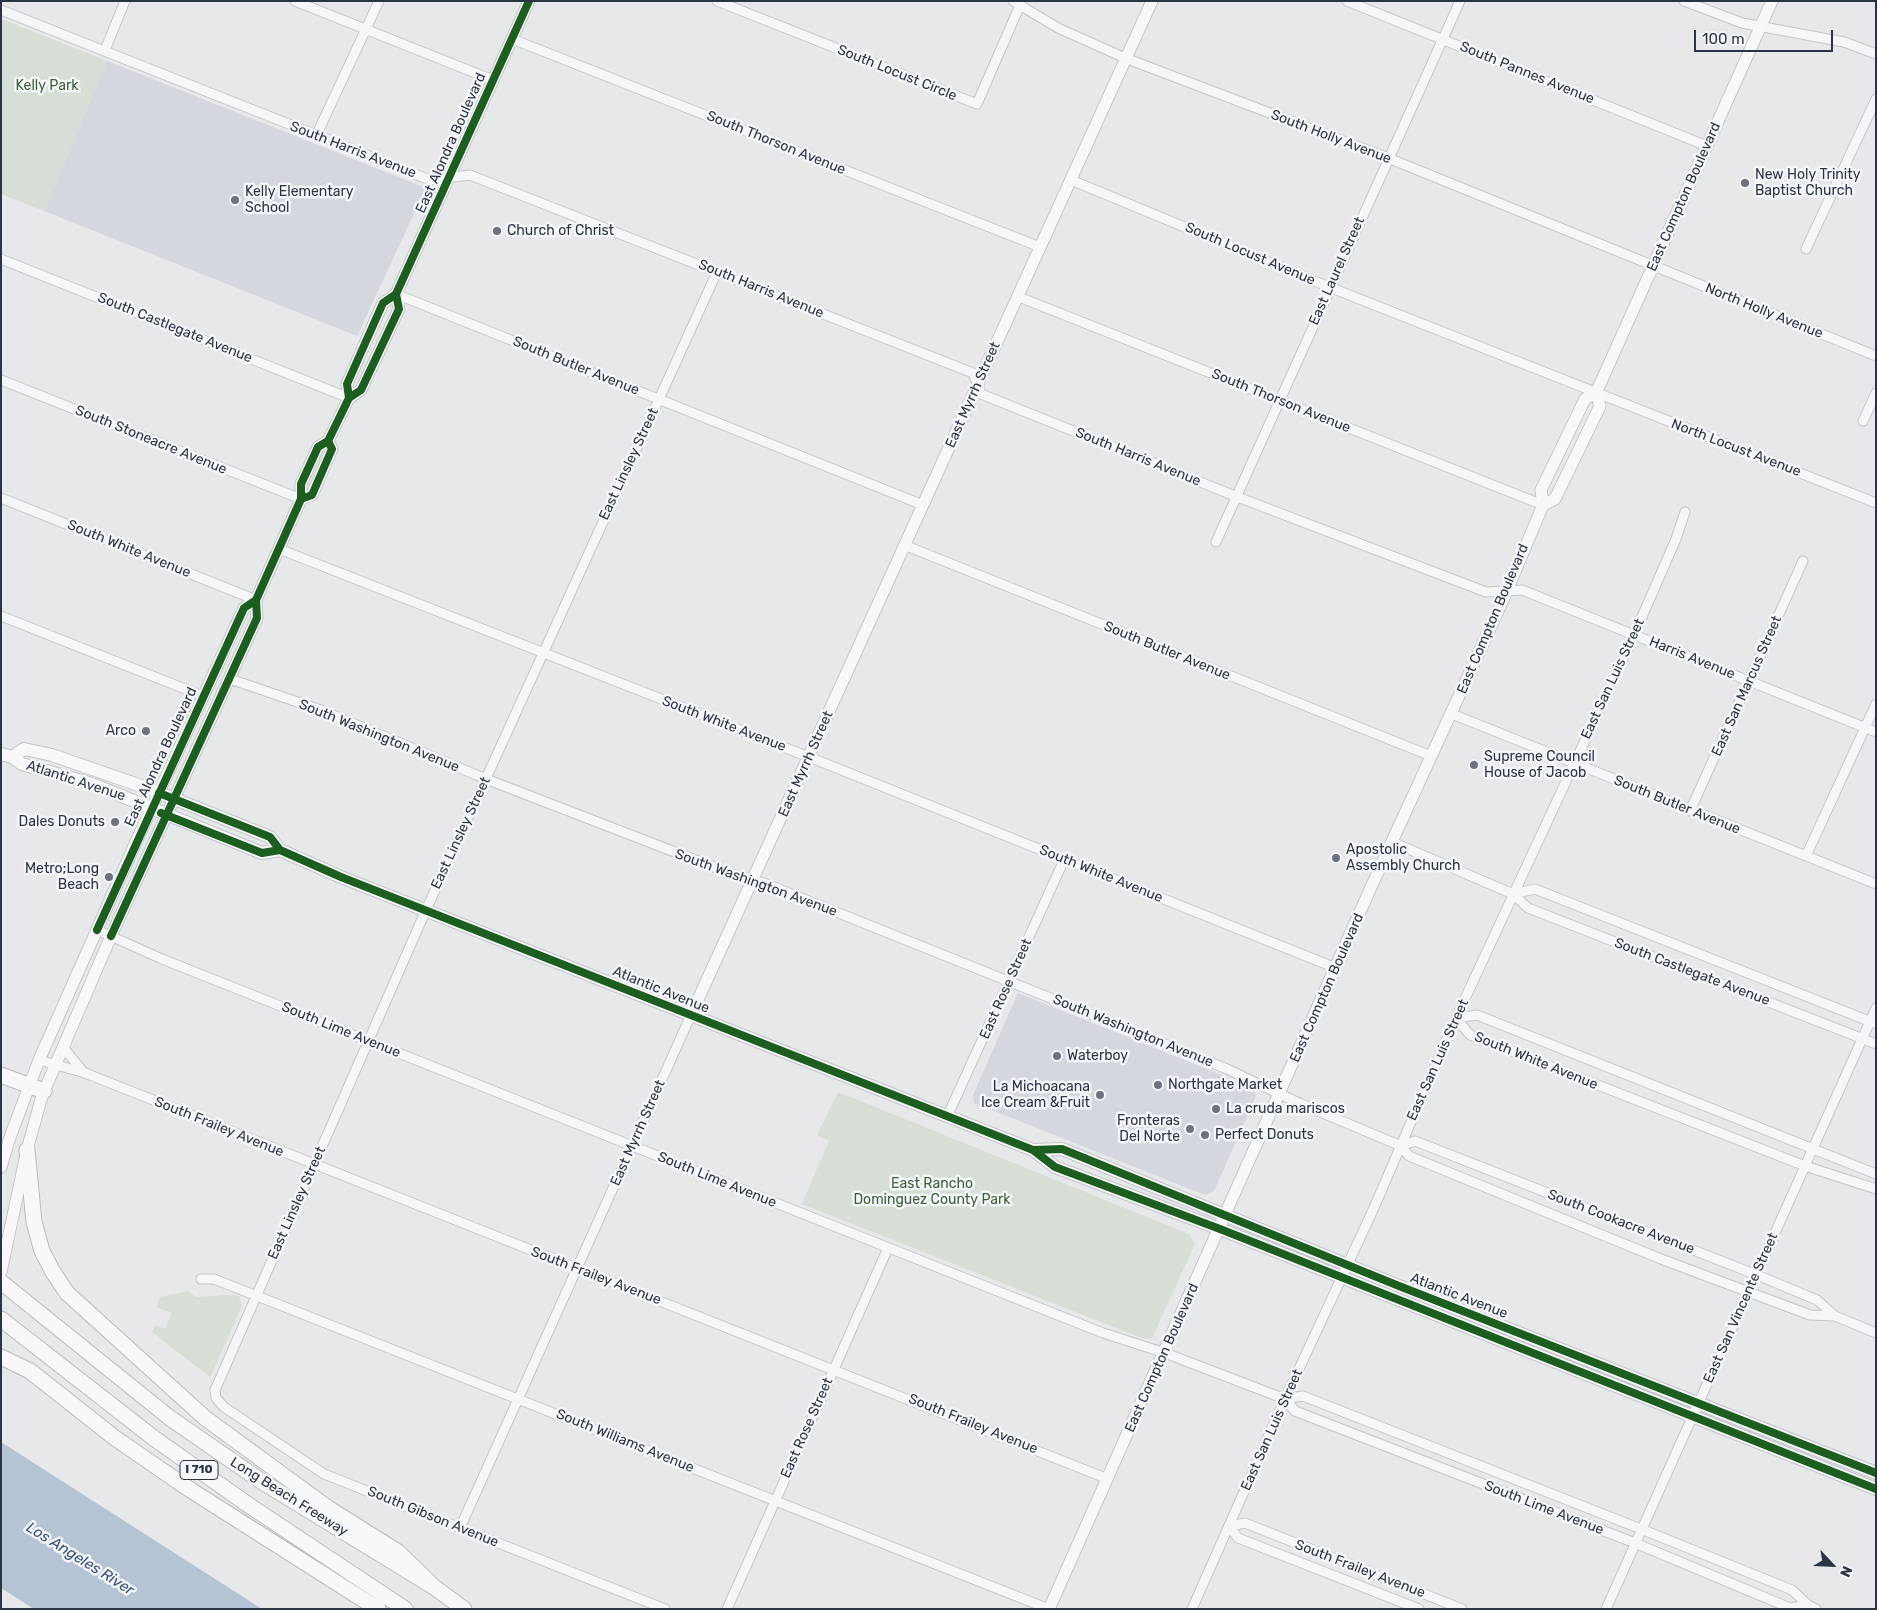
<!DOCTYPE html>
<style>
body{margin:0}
#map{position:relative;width:1877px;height:1610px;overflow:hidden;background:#e6e8ea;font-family:Rubik,sans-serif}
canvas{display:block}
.frame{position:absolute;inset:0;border:2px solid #2b3445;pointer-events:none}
.north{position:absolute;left:1807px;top:1540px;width:50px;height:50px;-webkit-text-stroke:4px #f4f6f9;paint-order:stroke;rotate:115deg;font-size:14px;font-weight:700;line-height:20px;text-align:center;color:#2b3445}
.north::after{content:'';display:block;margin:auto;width:18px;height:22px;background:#2b3445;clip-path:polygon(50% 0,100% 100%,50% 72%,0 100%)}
.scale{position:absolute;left:1694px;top:30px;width:139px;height:22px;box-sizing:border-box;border:2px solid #2b3445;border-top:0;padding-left:6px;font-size:15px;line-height:18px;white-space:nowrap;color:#2b3445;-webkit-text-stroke:4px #f4f6f9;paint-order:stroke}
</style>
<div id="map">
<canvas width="1877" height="1610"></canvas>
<div class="frame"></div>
<div class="north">N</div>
<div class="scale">100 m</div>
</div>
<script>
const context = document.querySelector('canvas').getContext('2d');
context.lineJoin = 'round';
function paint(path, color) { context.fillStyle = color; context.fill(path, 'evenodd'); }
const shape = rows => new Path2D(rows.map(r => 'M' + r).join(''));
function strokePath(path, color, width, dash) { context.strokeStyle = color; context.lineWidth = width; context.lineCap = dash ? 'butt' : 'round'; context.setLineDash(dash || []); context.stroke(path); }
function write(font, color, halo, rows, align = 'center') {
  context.font = font + ' Rubik,sans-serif'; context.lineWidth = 5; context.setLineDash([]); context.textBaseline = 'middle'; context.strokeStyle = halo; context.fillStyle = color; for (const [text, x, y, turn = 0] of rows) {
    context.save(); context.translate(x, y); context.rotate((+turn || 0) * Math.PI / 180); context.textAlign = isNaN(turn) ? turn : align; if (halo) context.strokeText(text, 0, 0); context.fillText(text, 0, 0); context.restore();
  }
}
paint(shape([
 [107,61,426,188,357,336,44,211],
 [1018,993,1254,1088,1256,1096,1214,1191,1205,1195,974,1103,973,1095]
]), '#d4d7dd');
paint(shape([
 [1,19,107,61,44,211,1,194],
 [838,1092,1189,1234,1195,1244,1152,1338,1144,1339,802,1204,829,1141,817,1135],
 [188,1291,196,1297,228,1295,239,1296,242,1306,210,1377,152,1332,155,1325,165,1329,172,1313,156,1307,160,1297]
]), '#d6ded6');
paint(shape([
 [1,1442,262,1609,34,1609,1,1588]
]), '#b4c4d5');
const street = shape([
 [295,1,493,80],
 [717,1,977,104,1020,5],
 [1013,1,1058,28,1125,58,1388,158,1876,356],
 [1347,1,1707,146],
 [1684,1,1742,23,1844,42,1876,54],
 [1,10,430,180,470,175,973,373,981,394,1235,496,1486,592,1522,590,1876,732],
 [512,39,1040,247],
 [105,50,125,1],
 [316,136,379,1],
 [1071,180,1329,287,1876,503],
 [1806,249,1876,99],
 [1,259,349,398],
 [396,294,923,505],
 [1019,297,1543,505],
 [1,380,301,499],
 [1863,421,1876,393],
 [1,498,256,600],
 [1216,542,1460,1],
 [904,545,1431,756],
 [279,549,809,757,1336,968],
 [1,616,203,696],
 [230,679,321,710,486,779,742,878,764,883,1227,1069,1299,1103,1401,1146,1409,1156,1661,1259,1810,1315,1835,1316,1876,1333],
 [1452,714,1876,884],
 [1690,811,1803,561],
 [1392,842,1513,894,1528,908,1876,1044],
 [1806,856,1876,704],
 [1513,894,1535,889,1874,1023],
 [97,930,162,959,1103,1333,1165,1353,1285,1399,1303,1396,1641,1529,1792,1590,1808,1605,1816,1609],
 [1456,1018,1470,1035,1805,1166,1876,1189],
 [1456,1018,1477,1015,1876,1174],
 [63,1047,84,1073],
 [39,1060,85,1073,1108,1479],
 [947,1117,1064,860],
 [1401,1146,1415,1141,1757,1275,1817,1300,1835,1316],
 [201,1279,214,1279,1049,1609],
 [1285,1399,1295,1411,1635,1543,1790,1608,1808,1605],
 [1229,1526,1245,1523,1462,1609],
 [1229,1526,1238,1538,1419,1609],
 [460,1528,691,1015],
 [665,1609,324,1474,224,1407,216,1398,215,1390,426,910,717,272],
 [727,1609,888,1248],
 [1192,1609,1285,1399,1373,1210,1456,1018,1634,635,1676,539,1685,512],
 [1606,1609,1876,1008]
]);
const secondary = shape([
 [349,398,361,390,399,309,396,294],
 [301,499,312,495,332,449,328,441],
 [1543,505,1555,499,1600,406,1596,393],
 [691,1015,1152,1],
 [1,1167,10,1137,39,1060,135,844,244,608,256,600],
 [1,1272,27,1150,42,1096,111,936,257,618,256,600,301,499,301,484,318,447,328,441,349,398,347,384,383,303,396,294,529,1],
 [1049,1609,1372,885,1503,600,1543,505,1541,490,1585,399,1596,393,1772,1]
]);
const primary = shape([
 [1,754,12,757,22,764,92,784,262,853,280,850],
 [12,757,24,749,52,755,147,788,270,837,280,850,341,877,1033,1150,1055,1167,1220,1229,1876,1489],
 [1033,1150,1062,1149,1399,1286,1876,1473]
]);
const highway = shape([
 [1,1075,44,1091],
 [27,1150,34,1222,42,1251,53,1272,67,1293,205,1418,328,1508,398,1552,434,1587],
 [1,1282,170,1418,261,1481,434,1587,464,1609],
 [1,1319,155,1439,247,1504,405,1609],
 [1,1357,30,1371,115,1438,189,1489,378,1609]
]);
strokePath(street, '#c4c6c8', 11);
strokePath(secondary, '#c4c6c8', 13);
strokePath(primary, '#c2c5c8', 14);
strokePath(highway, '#b8bbbf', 17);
strokePath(street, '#f5f6f7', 9);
strokePath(secondary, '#f8f8f8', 11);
strokePath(primary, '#f8f8f8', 12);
strokePath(highway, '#f8f8f8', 15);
strokePath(shape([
 [349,398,361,390,399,309,396,294],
 [301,499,312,495,332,449,328,441],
 [159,793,270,837,280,850,341,877,1033,1150,1055,1167,1220,1229,1876,1489],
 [161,813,262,853,280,850],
 [97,930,244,608,256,600],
 [111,936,257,618,256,600,301,499,301,484,318,447,328,441,349,398,347,384,383,303,396,294,529,1],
 [1033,1150,1062,1149,1399,1286,1876,1473]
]), '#1b5e20', 8);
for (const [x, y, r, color] of [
 [1745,183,5,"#6c737f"],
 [235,200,5,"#6c737f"],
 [497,231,5,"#6c737f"],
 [146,731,5,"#6c737f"],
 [1474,765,5,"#6c737f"],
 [115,822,5,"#6c737f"],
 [1336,858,5,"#6c737f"],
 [109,877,5,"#6c737f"],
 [1057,1056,5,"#6c737f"],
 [1158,1085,5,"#6c737f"],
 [1100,1095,5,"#6c737f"],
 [1216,1109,5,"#6c737f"],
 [1190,1129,5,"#6c737f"],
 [1205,1135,5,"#6c737f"]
]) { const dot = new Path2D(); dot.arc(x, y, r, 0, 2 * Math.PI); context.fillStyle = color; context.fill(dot); strokePath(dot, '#f4f6f9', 2); }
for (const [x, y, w] of [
 [199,1470,38]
]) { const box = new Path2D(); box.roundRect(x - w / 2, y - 9.5, w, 19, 4); context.fillStyle = '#f4f6f9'; context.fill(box); strokePath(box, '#2b3445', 1); }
write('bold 12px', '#2b3445', null, [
 ["I 710",199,1470]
]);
write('14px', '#2b3445', '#f4f6f9', [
 ["South Locust Circle",897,73,22],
 ["South Pannes Avenue",1527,73,22],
 ["South Holly Avenue",1331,137,21],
 ["East Alondra Boulevard",451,143,-66],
 ["South Thorson Avenue",776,143,22],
 ["South Harris Avenue",353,150,21],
 ["East Compton Boulevard",1684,197,-66],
 ["South Locust Avenue",1250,254,23],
 ["East Laurel Street",1337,271,-66],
 ["South Harris Avenue",761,289,22],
 ["North Holly Avenue",1764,311,22],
 ["South Castlegate Avenue",175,328,22],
 ["South Butler Avenue",576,366,22],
 ["East Myrrh Street",973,395,-66],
 ["South Thorson Avenue",1281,401,22],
 ["South Stoneacre Avenue",151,440,22],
 ["North Locust Avenue",1736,448,21],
 ["South Harris Avenue",1138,457,22],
 ["East Linsley Street",629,464,-65],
 ["South White Avenue",129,549,22],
 ["East Compton Boulevard",1493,619,-67],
 ["South Butler Avenue",1167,651,22],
 ["Harris Avenue",1692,658,22],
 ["East San Luis Street",1613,679,-65],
 ["East San Marcus Street",1747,686,-66],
 ["South White Avenue",724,724,21],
 ["South Washington Avenue",379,736,22],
 ["East Alondra Boulevard",161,757,-65],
 ["East Myrrh Street",806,764,-66],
 ["Atlantic Avenue",76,781,18],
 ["South Butler Avenue",1677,805,22],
 ["East Linsley Street",461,833,-65],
 ["South White Avenue",1101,874,22],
 ["South Washington Avenue",756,883,20],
 ["South Castlegate Avenue",1692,972,21],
 ["East Compton Boulevard",1327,988,-66],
 ["East Rose Street",1006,989,-66],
 ["Atlantic Avenue",661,990,22],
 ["South Lime Avenue",341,1030,22],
 ["South Washington Avenue",1133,1031,22],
 ["East San Luis Street",1438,1060,-66],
 ["South White Avenue",1536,1061,22],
 ["South Frailey Avenue",219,1127,22],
 ["East Myrrh Street",638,1133,-66],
 ["South Lime Avenue",717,1180,22],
 ["East Linsley Street",297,1203,-66],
 ["South Cookacre Avenue",1621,1222,21],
 ["South Frailey Avenue",596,1276,21],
 ["Atlantic Avenue",1459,1296,21],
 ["East San Vincente Street",1741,1308,-66],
 ["East Compton Boulevard",1162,1358,-66],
 ["South Frailey Avenue",973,1424,22],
 ["East Rose Street",807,1428,-66],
 ["East San Luis Street",1272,1430,-66],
 ["South Williams Avenue",625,1441,22],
 ["Long Beach Freeway",289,1497,32],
 ["South Lime Avenue",1544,1508,21],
 ["South Gibson Avenue",433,1517,22],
 ["South Frailey Avenue",1360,1569,21]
]);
write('14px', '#3f6138', '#f4f6f9', [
 ["Kelly Park",47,86],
 ["East Rancho",932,1184],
 ["Dominguez County Park",932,1200]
]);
write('14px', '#2b3445', '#f4f6f9', [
 ["New Holy Trinity",1755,175],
 ["Baptist Church",1755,191],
 ["Kelly Elementary",245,192],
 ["School",245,208],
 ["Church of Christ",507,231],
 ["Arco",136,731,"right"],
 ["Supreme Council",1484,757],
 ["House of Jacob",1484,773],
 ["Dales Donuts",105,822,"right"],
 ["Apostolic",1346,850],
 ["Assembly Church",1346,866],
 ["Metro;Long",99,869,"right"],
 ["Beach",99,885,"right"],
 ["Waterboy",1067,1056],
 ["Northgate Market",1168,1085],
 ["La Michoacana",1090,1087,"right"],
 ["Ice Cream &Fruit",1090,1103,"right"],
 ["La cruda mariscos",1226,1109],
 ["Fronteras",1180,1121,"right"],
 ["Del Norte",1180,1137,"right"],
 ["Perfect Donuts",1215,1135]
], 'left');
write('italic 15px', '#34527a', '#f4f6f9', [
 ["Los Angeles River",80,1559,32]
]);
</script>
